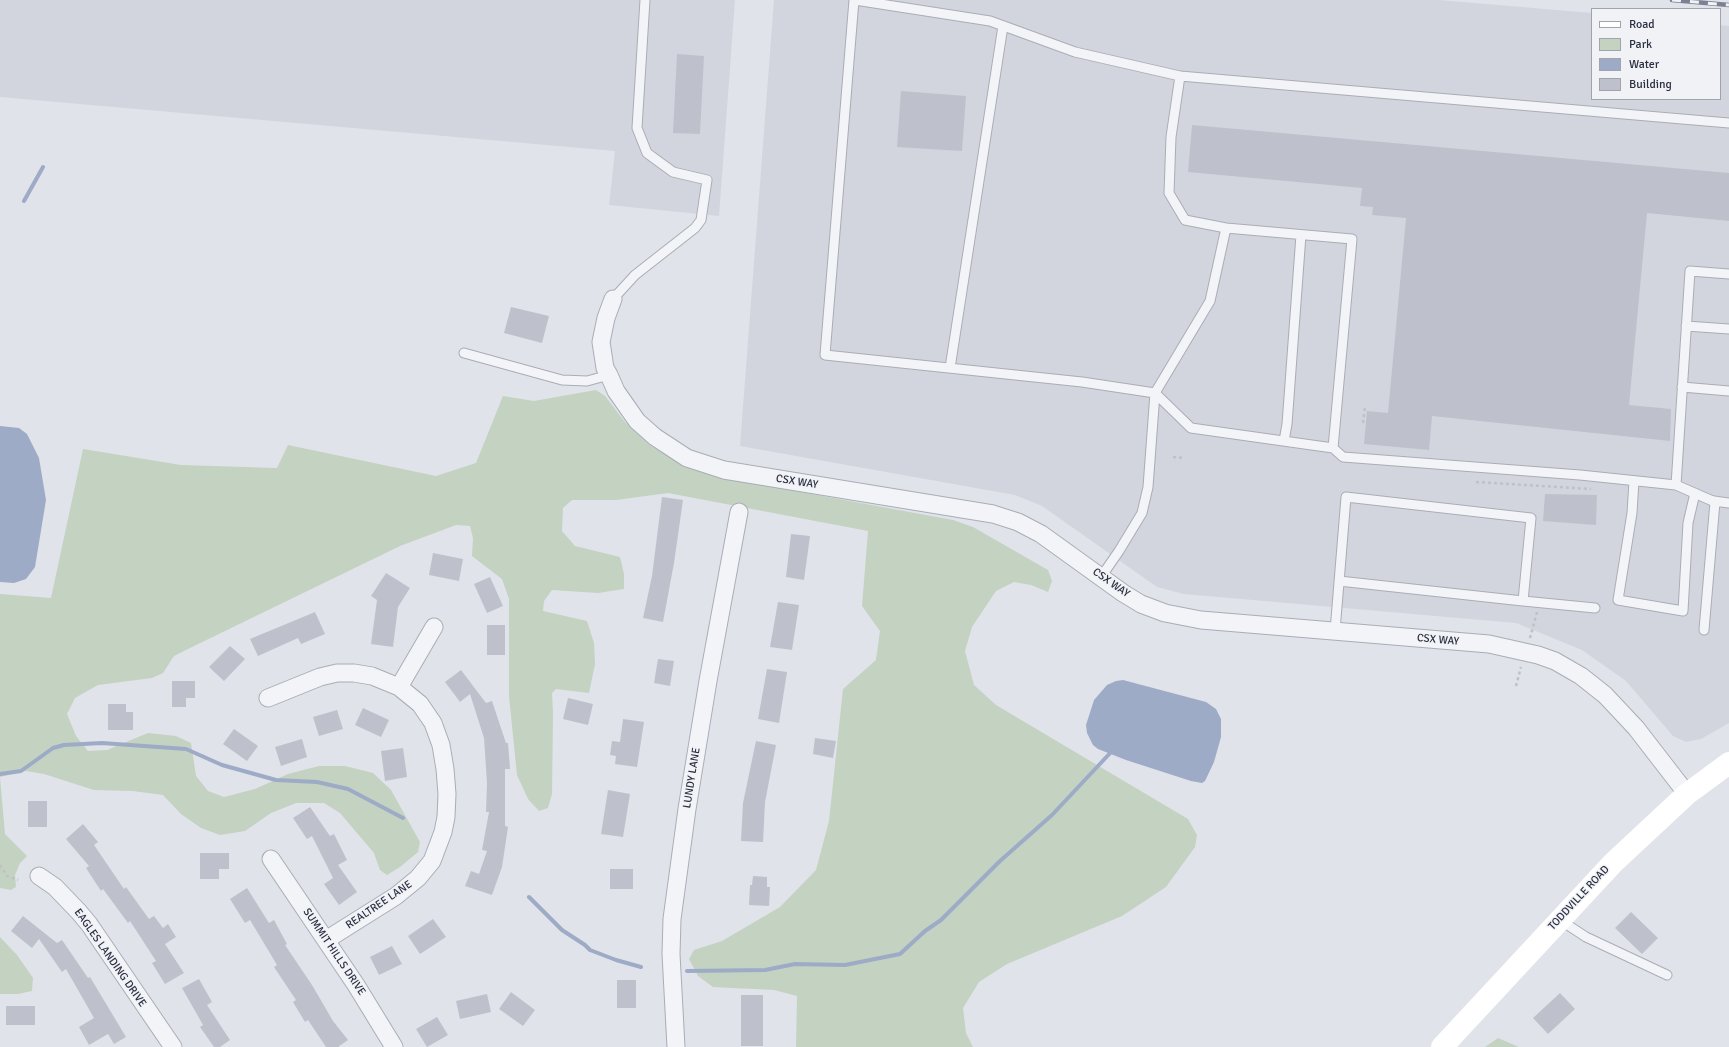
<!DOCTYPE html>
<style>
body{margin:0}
#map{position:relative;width:1729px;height:1047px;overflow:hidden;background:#e0e3e9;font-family:Signika,sans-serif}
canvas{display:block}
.legend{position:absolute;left:1591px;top:8px;width:130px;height:92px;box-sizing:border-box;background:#f0f2f6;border:1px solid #a1a4ad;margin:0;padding:5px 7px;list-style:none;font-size:12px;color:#2a2e40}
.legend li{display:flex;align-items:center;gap:8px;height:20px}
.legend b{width:20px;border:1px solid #a1a4ad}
</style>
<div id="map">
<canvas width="1729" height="1047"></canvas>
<ul class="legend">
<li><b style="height:5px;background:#fff"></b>Road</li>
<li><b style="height:11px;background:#c4d2c2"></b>Park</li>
<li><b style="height:11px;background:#9dabc7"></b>Water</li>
<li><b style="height:11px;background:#bec1cb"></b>Building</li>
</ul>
</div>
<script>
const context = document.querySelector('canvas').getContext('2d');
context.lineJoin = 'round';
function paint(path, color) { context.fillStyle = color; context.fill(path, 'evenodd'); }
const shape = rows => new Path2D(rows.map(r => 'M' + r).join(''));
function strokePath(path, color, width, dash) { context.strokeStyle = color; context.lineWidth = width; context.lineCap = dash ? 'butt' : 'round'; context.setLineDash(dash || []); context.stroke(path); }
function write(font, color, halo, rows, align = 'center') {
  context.font = font + ' Signika,sans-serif'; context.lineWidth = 3; context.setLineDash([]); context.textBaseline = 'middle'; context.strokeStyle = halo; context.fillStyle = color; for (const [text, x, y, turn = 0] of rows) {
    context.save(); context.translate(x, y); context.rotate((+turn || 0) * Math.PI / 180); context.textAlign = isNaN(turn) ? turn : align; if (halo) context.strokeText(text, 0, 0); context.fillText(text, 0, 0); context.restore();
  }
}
paint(shape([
 [0,0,735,0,719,216,609,205,615,151,0,97],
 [774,0,1439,0,1592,13,1592,99,1720,99,1720,25,1729,26,1729,723,1701,739,1686,742,1673,736,1626,681,1582,650,1516,623,1184,594,1157,587,1042,506,1015,495,740,446]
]), '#d3d5de');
paint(shape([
 [596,390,605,396,625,422,651,446,686,466,752,483,953,520,973,527,1048,570,1052,581,1048,592,1031,585,1014,582,996,591,972,627,965,651,974,685,996,705,1188,819,1197,835,1195,847,1166,887,1122,916,1007,964,979,982,963,1008,966,1033,973,1047,796,1047,797,996,774,990,713,987,698,976,689,959,694,950,722,941,780,907,816,870,829,821,843,689,876,660,880,631,862,606,868,531,668,493,616,500,572,500,563,508,562,531,575,546,620,557,624,574,624,589,598,593,552,590,544,601,543,611,587,621,594,643,595,664,589,693,556,689,552,693,553,713,552,794,548,808,539,811,528,799,517,775,509,696,509,599,502,579,472,556,473,538,470,526,456,525,400,546,190,648,174,656,163,673,152,678,98,685,75,698,67,714,76,736,88,751,107,750,148,733,176,736,191,743,196,776,208,791,224,797,255,789,288,774,319,766,345,766,373,773,391,790,420,842,418,852,400,867,387,875,380,870,374,853,340,813,324,803,296,803,271,813,245,831,220,835,201,828,181,814,163,795,133,791,94,790,44,774,26,771,0,777,5,834,27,856,20,863,15,875,16,887,11,890,0,888,0,594,51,598,83,449,181,465,277,468,288,445,436,476,476,463,503,396,534,401],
 [0,937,17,955,33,978,32,991,18,994,0,994],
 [1498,1038,1519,1047,1485,1047]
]), '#c4d2c2');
paint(shape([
 [0,426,19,428,27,434,39,458,46,500,35,567,26,579,14,583,0,582],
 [1123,680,1206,702,1216,709,1221,719,1221,737,1214,762,1205,781,1202,783,1191,781,1126,760,1098,749,1093,745,1087,733,1086,725,1094,700,1107,685,1116,681]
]), '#9dabc7');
strokePath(shape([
 [24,201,43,167],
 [0,774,21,771,53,748,64,745,102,743,186,749,222,765,276,780,317,782,348,789,403,818],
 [529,897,562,930,585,945,590,950,616,960,641,967],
 [687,971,765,970,795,964,845,965,900,954,925,931,941,920,1000,861,1052,815,1113,750]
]), '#9dabc7', 4);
paint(shape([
 [677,54,704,56,700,134,673,133],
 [901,91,966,96,962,151,897,147],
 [1192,125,1729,173,1729,221,1647,213,1629,405,1671,409,1670,441,1432,416,1429,450,1364,444,1367,411,1388,413,1406,218,1372,215,1373,207,1360,206,1362,188,1188,172],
 [511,307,549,316,542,343,504,333],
 [1545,494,1597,495,1596,525,1543,521],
 [662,497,683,500,674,563,663,622,643,618,652,576],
 [791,534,810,536,804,580,786,577],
 [433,553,463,559,459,581,429,575],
 [386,573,410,588,398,607,393,647,371,644,377,600,371,596],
 [490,577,503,606,487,613,474,584],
 [778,602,799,605,792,650,770,647],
 [315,612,325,634,301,644,298,638,258,656,250,639],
 [487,625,505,625,505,655,487,655],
 [230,646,245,659,224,681,209,667],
 [658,659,674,661,670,686,654,683],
 [767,669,787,672,779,723,758,719],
 [461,670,486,703,492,701,506,743,508,743,510,769,505,769,505,826,508,827,502,867,492,895,465,886,471,871,479,874,487,851,482,850,489,812,486,812,487,783,484,738,470,694,460,702,445,682],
 [172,681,195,681,195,698,186,698,186,707,172,707],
 [568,698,593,704,588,725,563,719],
 [108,704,126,704,126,712,133,712,133,730,108,730],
 [363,708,389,720,381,737,355,725],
 [337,710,343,729,319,736,313,717],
 [623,719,644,722,637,767,615,764,616,756,610,755,612,741,620,742],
 [234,729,258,746,247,761,223,744],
 [815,738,836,741,833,758,813,754],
 [302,739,307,757,281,766,275,747],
 [756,741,776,745,765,802,763,842,741,841,743,803],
 [403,748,407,777,385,781,381,751],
 [608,790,630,794,623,837,601,834],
 [28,801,47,801,47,827,28,827],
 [310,807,330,836,334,834,347,860,338,865,357,892,339,905,324,884,333,878,312,836,307,839,293,818],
 [83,824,98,842,94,845,124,889,126,887,149,919,154,916,163,928,168,924,176,937,165,944,184,973,165,984,152,963,156,961,130,921,128,923,103,889,101,891,86,868,89,866,66,839],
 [200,853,229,853,229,869,219,869,219,879,200,879],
 [610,869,633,869,633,889,610,889],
 [753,876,767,877,767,887,770,887,769,906,749,905,750,885,752,885],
 [247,888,269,923,274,920,287,944,285,945,312,985,333,1021,348,1040,338,1047,326,1047,308,1020,305,1022,293,1002,296,1000,274,967,277,965,250,920,245,923,230,899],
 [1631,912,1658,938,1642,954,1615,928],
 [23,916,57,943,62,940,88,978,90,977,126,1037,114,1044,108,1034,89,1045,79,1027,94,1018,66,969,62,972,39,939,32,948,11,931],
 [433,919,446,937,420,954,408,936],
 [392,946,402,964,379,975,370,957],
 [199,979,212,1002,207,1005,230,1040,220,1047,214,1047,200,1027,203,1025,182,988],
 [617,980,636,980,636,1008,617,1008],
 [511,992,535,1010,523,1026,499,1009],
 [1560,993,1575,1009,1548,1034,1533,1018],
 [487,994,491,1012,460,1019,456,1001],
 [741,995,763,995,763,1046,741,1046],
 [6,1006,35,1006,35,1025,6,1025],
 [437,1017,448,1035,427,1047,416,1029]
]), '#bec1cb');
const lane = shape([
 [854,0,825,355,1082,382,1155,393,1191,428,1333,448,1352,239,1226,228],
 [855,0,990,21,1075,52,1180,76],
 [613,299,635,275,695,228,701,220,707,180,673,172,647,153,637,128,645,0],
 [1686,326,1729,329],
 [464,353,562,380,587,381,609,375],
 [950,368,1003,26],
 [1682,387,1729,391],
 [1284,441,1287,424,1301,235],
 [1333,448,1343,457,1580,475,1676,485],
 [1634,481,1632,513,1618,600,1683,611,1688,523,1695,493],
 [1714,501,1729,503],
 [1101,577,1119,551,1142,513,1148,487,1155,393,1210,301,1226,228,1185,220,1169,193,1171,137,1180,76,1729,123],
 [1339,581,1523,601],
 [1704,630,1715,502,1676,485,1690,271,1729,274],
 [1335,631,1346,497,1531,518,1523,601,1595,608],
 [1560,920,1586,937,1667,975]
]);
const street = shape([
 [613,299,606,318,601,342,605,368,609,375,616,391,637,421,655,437,687,458,724,470,993,514,1018,522,1041,534,1123,593,1141,604,1165,613,1201,620,1489,644,1538,655,1555,661,1581,676,1605,695,1636,728,1687,794],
 [399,687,434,627],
 [268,698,320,677,337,673,354,673,372,676,399,687,420,704,433,723,441,745,445,769,447,794,446,817,443,832,432,861,418,878,396,896,326,940],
 [271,859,356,985,394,1047],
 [39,876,55,887,79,912,89,924,173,1047],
 [676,1047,671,954,672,919,687,809,708,681,739,512]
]);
strokePath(lane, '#a9adb6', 11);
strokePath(street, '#a9adb6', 19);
strokePath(shape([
 [1363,423,1365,406],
 [1173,457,1185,458],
 [1476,482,1591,489],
 [1530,638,1537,612],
 [1516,686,1521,667],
 [0,865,7,876,18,880]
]), '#bfc1c7', 2.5, [3, 3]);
strokePath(lane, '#f3f4f7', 9);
strokePath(street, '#f3f4f7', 17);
strokePath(shape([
 [1442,1047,1613,863,1687,794,1729,763]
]), '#fff', 22);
const rail = shape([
 [1672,0,1729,5]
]);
strokePath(rail, '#7b8092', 4.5);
strokePath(rail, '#f0f2f6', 3, [9]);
write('11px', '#2a2e40', '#f0f2f6', [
 ["CSX WAY",797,482,9],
 ["CSX WAY",1111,583,35],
 ["CSX WAY",1438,640,5],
 ["LUNDY LANE",692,778,-81],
 ["TODDVILLE ROAD",1579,898,-47],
 ["REALTREE LANE",379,905,-34],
 ["SUMMIT HILLS DRIVE",334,952,56],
 ["EAGLES LANDING DRIVE",110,958,55]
]);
</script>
